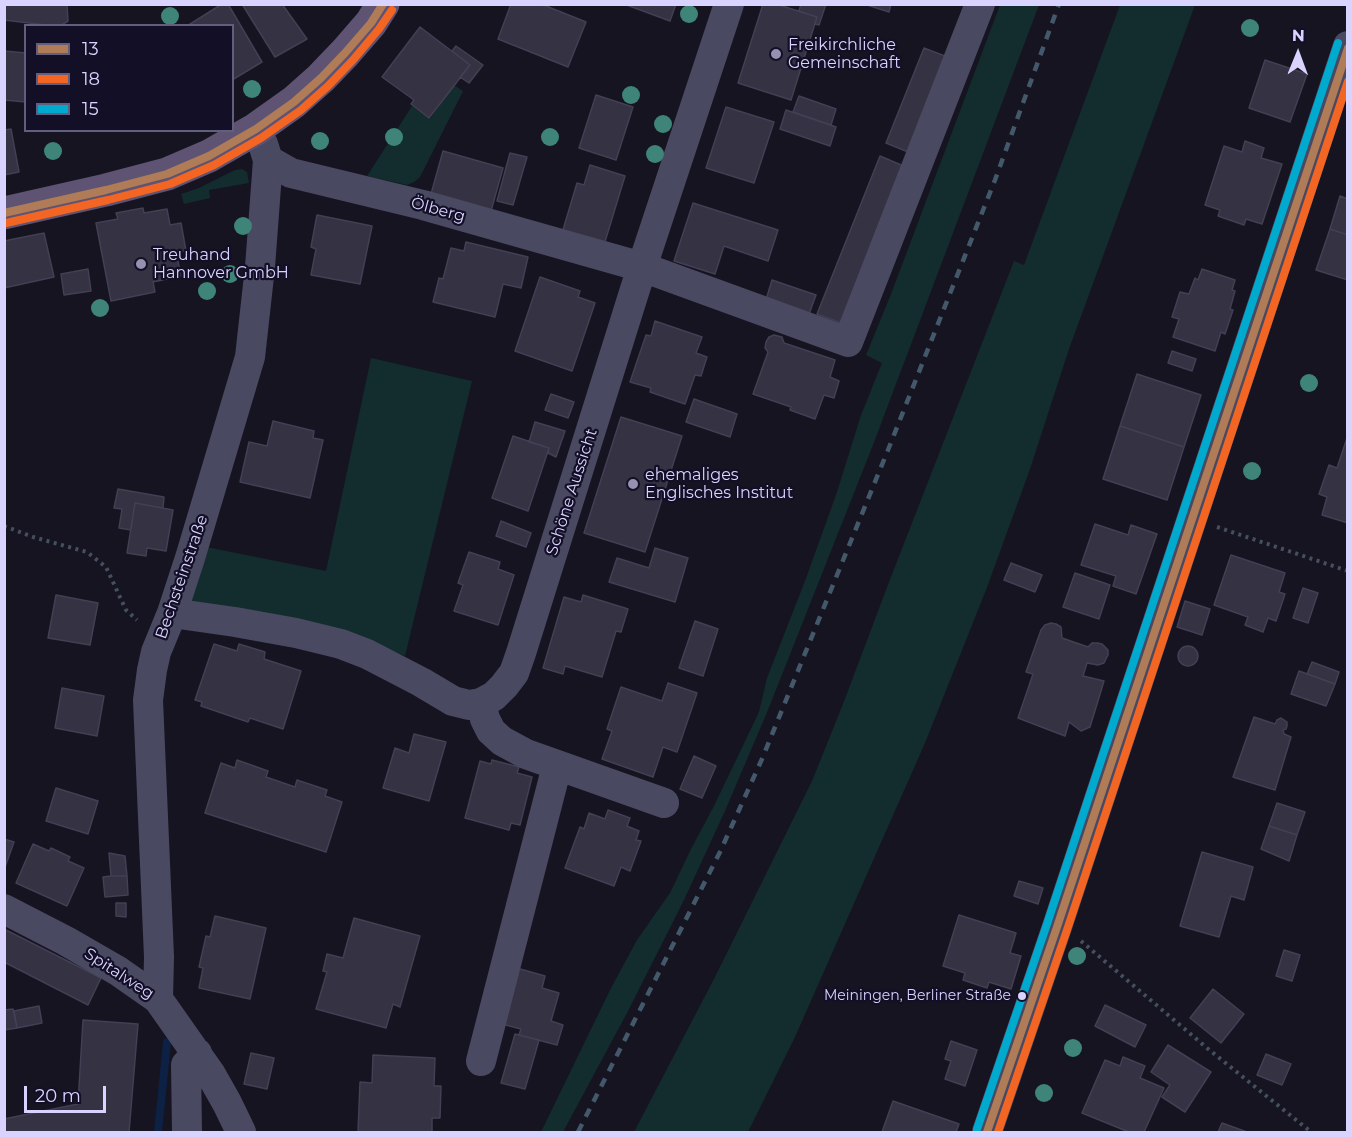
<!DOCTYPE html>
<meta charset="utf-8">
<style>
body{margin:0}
#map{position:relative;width:1352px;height:1137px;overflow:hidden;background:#161421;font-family:Montserrat,sans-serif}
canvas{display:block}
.frame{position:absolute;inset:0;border:6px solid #d9d4ff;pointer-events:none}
.legend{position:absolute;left:24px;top:24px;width:210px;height:108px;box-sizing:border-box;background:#130f26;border:2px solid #625e7d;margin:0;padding:8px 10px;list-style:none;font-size:18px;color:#d9d4ff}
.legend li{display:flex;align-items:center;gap:12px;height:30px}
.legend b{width:30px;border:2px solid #625e7d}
.north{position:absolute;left:1268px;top:24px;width:60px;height:60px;-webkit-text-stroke:4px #130f26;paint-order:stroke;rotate:1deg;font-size:16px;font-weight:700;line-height:24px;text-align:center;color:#d9d4ff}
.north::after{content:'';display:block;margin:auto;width:21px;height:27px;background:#d9d4ff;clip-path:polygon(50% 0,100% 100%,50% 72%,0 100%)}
.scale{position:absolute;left:24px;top:1086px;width:82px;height:27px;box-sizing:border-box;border:3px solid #d9d4ff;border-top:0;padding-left:8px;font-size:18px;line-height:21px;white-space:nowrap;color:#d9d4ff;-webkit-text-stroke:4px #130f26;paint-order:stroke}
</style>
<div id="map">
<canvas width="1352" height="1137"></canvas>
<div class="frame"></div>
<ul class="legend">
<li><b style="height:8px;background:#b07c57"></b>13</li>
<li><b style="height:8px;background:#f26522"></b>18</li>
<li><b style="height:8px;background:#00a9ce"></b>15</li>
</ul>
<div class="north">N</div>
<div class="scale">20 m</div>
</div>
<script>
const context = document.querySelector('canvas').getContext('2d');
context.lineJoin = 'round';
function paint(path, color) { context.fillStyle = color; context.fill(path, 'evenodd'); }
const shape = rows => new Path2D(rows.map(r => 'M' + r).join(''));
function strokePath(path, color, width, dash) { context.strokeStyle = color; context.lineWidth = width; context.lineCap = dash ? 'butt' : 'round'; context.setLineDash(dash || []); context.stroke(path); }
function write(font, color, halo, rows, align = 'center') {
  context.font = font + ' Montserrat,sans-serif'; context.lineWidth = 4.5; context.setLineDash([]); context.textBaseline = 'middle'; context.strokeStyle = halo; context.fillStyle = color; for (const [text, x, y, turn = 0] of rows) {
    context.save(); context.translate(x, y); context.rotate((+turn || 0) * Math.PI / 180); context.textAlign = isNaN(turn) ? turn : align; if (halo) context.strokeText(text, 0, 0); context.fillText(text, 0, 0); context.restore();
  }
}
paint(shape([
 [1000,5,1039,5,873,445,768,710,725,811,684,900,627,1013,563,1132,541,1132,611,988,637,940,670,893,691,849,714,806,759,712,767,678,805,581,837,492,861,415,882,363,866,355,891,294],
 [1120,5,1195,5,1069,349,1030,469,986,590,925,743,795,1037,748,1132,634,1132,716,975,812,781,843,704,889,582,1014,261,1024,265],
 [454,85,463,91,420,177,414,182,407,185,367,176,412,106,430,119],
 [242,169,247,172,249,183,209,190,210,198,184,204,181,194,199,188,235,170],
 [371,358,472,381,405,656,354,636,185,606,201,546,326,571]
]), '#132c2d');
strokePath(shape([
 [158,1132,167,1042]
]), '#0d2144', 8);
const building = shape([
 [4,4,67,4,68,21,60,26,54,26,4,20,4,4],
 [222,4,228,4,262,62,232,80,232,26,187,26,222,4],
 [242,4,282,4,307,39,275,57,242,4],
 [511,4,541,4,586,22,568,67,498,39,511,4],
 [624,4,676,4,670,21,624,4],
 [763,4,776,4,817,17,791,100,738,83,763,4],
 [801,4,826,4,819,25,815,24,817,17,799,11,801,4],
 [864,4,891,4,889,12,864,4],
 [420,27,470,65,429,118,411,104,414,100,382,77,420,27],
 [456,46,483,65,469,83,460,77,470,65,452,51,456,46],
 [924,48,950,58,913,154,886,143,924,48],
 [4,51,26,53,26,102,4,100,4,51],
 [1265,60,1307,74,1290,122,1249,108,1265,60],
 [596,95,633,107,616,160,579,148,596,95],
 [799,96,836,109,831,125,793,112,799,96],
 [726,107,774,122,754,183,706,168,726,107],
 [786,110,836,127,830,146,780,129,786,110],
 [11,129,19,172,4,175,4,130,11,129],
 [1245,141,1264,148,1261,158,1282,164,1262,224,1246,219,1244,225,1218,216,1220,210,1205,205,1224,146,1242,152,1245,141],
 [443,151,503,168,491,211,431,194,443,151],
 [510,153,527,157,513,205,497,201,510,153],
 [880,156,906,167,844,324,817,314,880,156],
 [590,165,625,176,604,245,562,233,577,183,584,185,590,165],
 [1340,196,1348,199,1348,235,1330,229,1340,196],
 [693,203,778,230,768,261,724,246,715,274,674,261,693,203],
 [143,208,144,213,167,209,170,225,181,223,186,251,176,252,181,276,153,282,155,292,111,301,96,223,118,219,116,213,143,208],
 [317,215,372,226,360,284,311,275,316,249,311,247,317,215],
 [1330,229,1348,235,1348,280,1316,270,1330,229],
 [44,233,54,277,4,288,4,241,44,233],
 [466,242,528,257,521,288,503,284,495,317,433,302,439,278,443,279,451,248,464,251,466,242],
 [88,269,91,291,64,295,61,274,88,269],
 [1202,269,1235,280,1232,290,1235,291,1230,309,1233,310,1225,334,1221,332,1215,351,1173,337,1179,319,1172,317,1180,292,1189,294,1195,278,1198,280,1202,269],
 [540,277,580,291,578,297,595,303,572,371,515,351,540,277],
 [772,280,816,295,808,317,765,303,772,280],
 [655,321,702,337,696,353,707,357,701,376,695,375,685,404,650,392,651,388,630,382,646,335,651,336,655,321],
 [774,335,782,337,784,343,835,360,830,377,839,381,834,398,824,395,815,419,790,410,791,407,753,394,768,352,765,348,766,342,769,337,774,335],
 [1172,351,1196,359,1192,371,1168,363,1172,351],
 [1137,374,1201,395,1184,447,1120,426,1137,374],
 [551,394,574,402,568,418,545,410,551,394],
 [694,399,737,414,730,437,686,422,694,399],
 [621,417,682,436,645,552,584,533,621,417],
 [273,421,314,431,313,438,323,440,310,498,240,482,249,442,267,446,273,421],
 [535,422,565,431,556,457,548,453,549,448,529,442,535,422],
 [1120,426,1184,447,1167,500,1103,479,1120,426],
 [1348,435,1348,523,1322,515,1327,497,1319,494,1329,465,1337,468,1348,435],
 [513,436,549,448,528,511,492,498,513,436],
 [118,489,164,497,163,508,135,503,131,530,119,528,122,509,114,508,118,489],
 [135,503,173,510,166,551,147,548,146,556,127,553,135,503],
 [501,521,531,533,526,547,496,536,501,521],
 [1095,524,1128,535,1131,525,1157,534,1136,594,1113,586,1116,576,1081,565,1095,524],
 [655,548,688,558,675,602,609,582,617,558,649,568,655,548],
 [469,552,500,562,498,569,514,575,498,625,454,611,463,585,458,583,469,552],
 [1231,555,1285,573,1279,592,1285,594,1276,621,1268,618,1263,632,1245,625,1248,617,1214,605,1231,555],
 [1011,563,1042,575,1035,592,1004,580,1011,563],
 [1075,573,1110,585,1099,619,1063,607,1075,573],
 [1303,588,1318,593,1308,623,1293,618,1303,588],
 [56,595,98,603,90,645,48,638,56,595],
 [583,595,628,609,621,632,616,631,602,677,565,666,563,674,543,668,564,597,581,602,583,595],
 [1185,601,1210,609,1202,635,1177,627,1185,601],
 [695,621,718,629,703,676,679,668,695,621],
 [1051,623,1056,624,1061,627,1062,638,1088,647,1092,643,1097,643,1102,644,1108,650,1108,655,1104,663,1098,665,1087,663,1083,676,1104,681,1090,727,1081,731,1069,722,1065,736,1018,718,1033,674,1026,672,1041,630,1045,625,1051,623],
 [214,644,237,651,239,644,265,652,264,659,301,671,283,729,250,718,248,722,201,706,202,702,195,700,214,644],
 '1178 656a10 10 0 1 1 20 0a10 10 0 1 1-20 0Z',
 [1312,662,1339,672,1335,684,1307,674,1312,662],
 [1299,671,1335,684,1326,706,1291,694,1299,671],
 [668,683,697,693,677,752,663,747,653,777,602,759,612,731,607,729,621,687,662,701,668,683],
 [62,688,104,696,97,736,55,728,62,688],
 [1254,717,1275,724,1277,720,1281,718,1287,722,1287,726,1286,729,1283,730,1284,734,1291,737,1275,790,1233,777,1254,717],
 [414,734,446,742,429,801,383,788,395,748,409,753,414,734],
 [694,756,716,766,702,798,680,789,694,756],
 [237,760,268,771,266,777,295,787,297,780,327,790,325,796,342,802,326,852,205,813,221,763,235,768,237,760],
 [492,760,519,767,517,773,532,777,520,825,511,823,509,830,465,818,480,761,491,764,492,760],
 [56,788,98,801,88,834,46,821,56,788],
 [1277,803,1305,812,1297,835,1269,826,1277,803],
 [608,810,630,818,627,826,639,831,636,840,641,841,630,871,621,867,614,886,565,868,580,827,584,829,589,813,605,819,608,810],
 [1269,826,1297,835,1289,861,1261,849,1269,826],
 [4,839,14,842,4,870,4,839],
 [33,844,49,851,51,848,70,857,68,861,84,868,67,906,16,883,33,844],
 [1202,852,1253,867,1244,900,1231,896,1219,937,1180,926,1202,852],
 [109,853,125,856,127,876,111,876,109,853],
 [111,876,127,876,128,895,105,897,103,877,111,876],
 [1019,881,1043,888,1038,904,1014,896,1019,881],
 [116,903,126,903,126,917,116,916,116,903],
 [959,915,1016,933,1010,953,1021,956,1011,989,989,982,987,988,963,980,965,973,943,966,959,915],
 [215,916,266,928,250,999,199,988,203,968,199,967,206,936,210,937,215,916],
 [354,918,420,936,400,1007,393,1004,386,1028,316,1009,327,972,323,971,327,954,343,958,354,918],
 [4,929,101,978,88,1005,4,962,4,929],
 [1284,950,1300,955,1292,981,1276,976,1284,950],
 [513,967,545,976,542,988,559,993,551,1021,563,1025,557,1045,519,1035,521,1029,498,1023,513,967],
 [1213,989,1244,1014,1221,1043,1190,1018,1213,989],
 [1105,1005,1146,1025,1135,1047,1095,1026,1105,1005],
 [39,1006,42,1023,17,1028,14,1011,39,1006],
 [13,1009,17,1028,4,1030,4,1010,13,1009],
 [83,1020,138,1024,129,1132,4,1132,4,1119,78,1104,83,1020],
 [515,1034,539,1040,525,1089,501,1083,515,1034],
 [951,1041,977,1050,965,1086,945,1079,951,1061,945,1059,951,1041],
 [1168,1045,1211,1072,1185,1112,1162,1097,1170,1085,1151,1072,1168,1045],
 [251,1053,274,1058,267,1089,244,1084,251,1053],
 [1266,1054,1291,1064,1282,1085,1257,1075,1266,1054],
 [373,1055,435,1058,434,1086,441,1086,440,1118,432,1118,432,1132,358,1132,360,1082,372,1083,373,1055],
 [1123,1057,1145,1066,1140,1078,1164,1088,1144,1132,1129,1132,1082,1113,1105,1060,1120,1066,1123,1057],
 [893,1101,959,1124,956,1132,882,1132,893,1101],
 [1222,1123,1247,1132,1218,1132,1222,1123]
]);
paint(building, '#343243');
strokePath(building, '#433f54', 1.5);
strokePath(shape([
 [4,526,33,537,87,552,106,567,126,610,137,620],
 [1217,527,1348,571],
 [1081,941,1207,1048,1311,1132]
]), '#44505f', 4, [3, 4.5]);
strokePath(shape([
 [268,160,291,173,423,205,642,267,848,342,980,4],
 [172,613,235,622,296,633,341,644,367,654,421,682,453,701,469,705,481,703,494,696,504,686,514,673,521,653,642,267,729,4],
 [481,703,485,719,491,731,502,741,526,754,664,803],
 [4,909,66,941,118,971,158,999,210,1073,227,1103,241,1132],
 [158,999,159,957,148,700,152,670,156,652,172,613,190,558,250,357,260,267,268,160,263,144],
 [481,1061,557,766],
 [187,1132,186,1065,197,1053],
 [987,1132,1057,927,1348,46]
]), '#4a4962', 30);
strokePath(shape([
 [4,213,106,190,167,174,209,156,256,129,294,102,321,78,345,53,371,23,383,4]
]), '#5e5373', 33);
strokePath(shape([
 [578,1132,720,852,762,759,888,450,995,180,1059,4]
]), '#43596b', 4.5, [9, 8]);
strokePath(shape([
 [4,213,106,190,167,174,209,156,256,129,294,102,321,78,345,53,371,23,383,4],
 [987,1132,1057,927,1348,48]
]), '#b07c57', 8);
strokePath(shape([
 [6,223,108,200,170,184,214,165,261,138,301,110,328,86,353,60,379,29,392,10],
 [998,1132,1067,930,1348,81]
]), '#f26522', 8);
strokePath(shape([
 [977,1129,1047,924,1338,43]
]), '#00a9ce', 8);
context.fillStyle = '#3e8478';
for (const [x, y] of [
 [689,14],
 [170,16],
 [1250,28],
 [252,89],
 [631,95],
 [663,124],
 [394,137],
 [550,137],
 [320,141],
 [53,151],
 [655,154],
 [243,226],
 [230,274],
 [207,291],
 [100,308],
 [1309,383],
 [1252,471],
 [1077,956],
 [1073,1048],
 [1044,1093]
]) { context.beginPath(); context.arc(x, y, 9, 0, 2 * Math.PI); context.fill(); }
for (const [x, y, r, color] of [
 [776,54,6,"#9591b1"],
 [141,264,6,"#9591b1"],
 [633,484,6,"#9591b1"],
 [1022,996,5,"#d9d4ff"]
]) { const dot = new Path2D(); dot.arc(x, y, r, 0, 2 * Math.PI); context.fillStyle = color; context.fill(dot); strokePath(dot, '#130f26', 2); }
write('14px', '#d9d4ff', '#130f26', [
 ["Meiningen, Berliner Straße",1011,996]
], 'right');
write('16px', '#d9d4ff', '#130f26', [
 ["Freikirchliche",788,45],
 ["Gemeinschaft",788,63],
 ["Treuhand",153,255],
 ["Hannover GmbH",153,273],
 ["ehemaliges",645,475],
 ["Englisches Institut",645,493]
], 'left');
write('16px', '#d9d4ff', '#130f26', [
 ["Ölberg",438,210,15],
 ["Schöne Aussicht",572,492,-72],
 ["Bechsteinstraße",182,577,-71],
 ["Spitalweg",119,974,33]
]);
</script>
